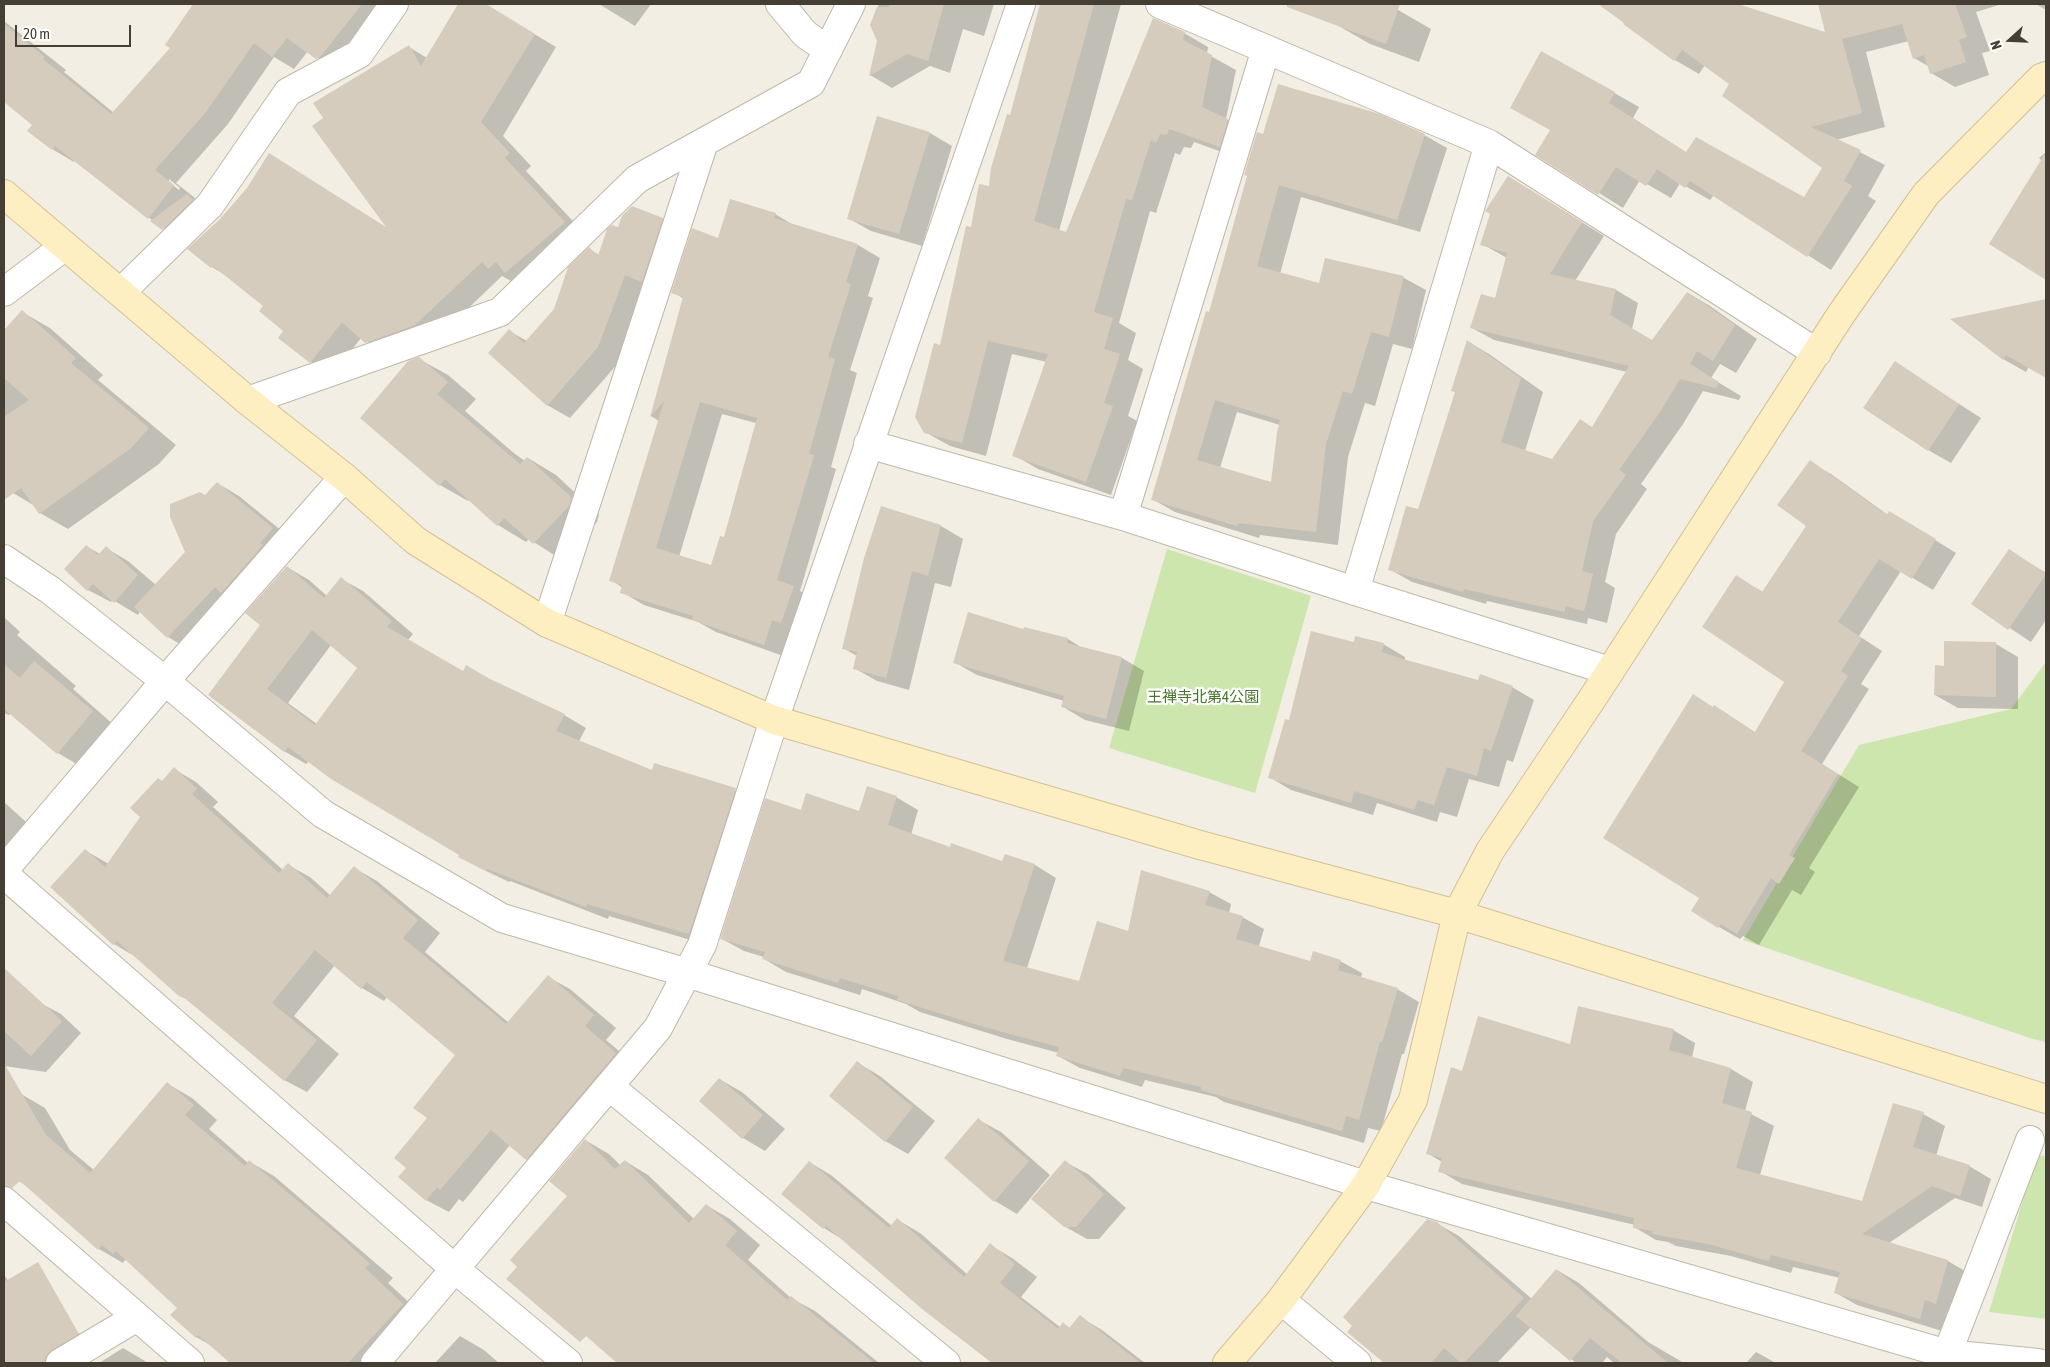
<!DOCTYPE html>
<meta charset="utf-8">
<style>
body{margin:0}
#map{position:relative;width:2050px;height:1367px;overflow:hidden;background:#f2eee4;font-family:"Asap Condensed",sans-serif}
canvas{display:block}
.frame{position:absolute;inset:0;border:5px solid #443e34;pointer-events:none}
.north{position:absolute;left:1985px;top:15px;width:50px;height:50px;-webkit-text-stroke:4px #fff;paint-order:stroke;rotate:250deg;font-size:14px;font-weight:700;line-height:20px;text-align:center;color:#443e34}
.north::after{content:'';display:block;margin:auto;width:18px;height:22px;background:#443e34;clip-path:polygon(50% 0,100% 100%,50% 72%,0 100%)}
.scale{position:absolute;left:15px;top:25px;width:116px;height:22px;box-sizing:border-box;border:2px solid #443e34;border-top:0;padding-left:6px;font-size:15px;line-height:18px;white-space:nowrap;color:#443e34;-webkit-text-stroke:4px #fff;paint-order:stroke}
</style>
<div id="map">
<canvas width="2050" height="1367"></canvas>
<div class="frame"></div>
<div class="north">N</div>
<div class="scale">20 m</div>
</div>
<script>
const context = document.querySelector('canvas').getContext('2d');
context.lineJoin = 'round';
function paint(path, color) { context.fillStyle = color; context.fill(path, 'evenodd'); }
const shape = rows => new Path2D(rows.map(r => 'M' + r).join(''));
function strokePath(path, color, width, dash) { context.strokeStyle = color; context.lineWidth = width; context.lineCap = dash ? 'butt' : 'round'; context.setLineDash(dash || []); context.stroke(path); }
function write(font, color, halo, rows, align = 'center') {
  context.font = font + ' "Asap Condensed","Noto Sans JP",sans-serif'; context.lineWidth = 4.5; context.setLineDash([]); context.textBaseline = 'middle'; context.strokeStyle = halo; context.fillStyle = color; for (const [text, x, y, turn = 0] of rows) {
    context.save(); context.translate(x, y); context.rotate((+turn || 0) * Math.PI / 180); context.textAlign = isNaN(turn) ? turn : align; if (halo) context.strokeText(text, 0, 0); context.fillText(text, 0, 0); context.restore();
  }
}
paint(shape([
 [1167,549,1311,596,1255,793,1109,748],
 [2046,662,2046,1042,2033,1039,1743,940,1859,745,2011,709],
 [2037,1154,2046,1157,2046,1319,1989,1312]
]), '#cde6ad');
paint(shape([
 [194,4,269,4,293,25,310,4,393,4,339,71,308,51,294,69,274,57,228,124,176,183,195,198,170,231,149,218,75,160,74,162,52,149,34,125,4,101,7,94,4,91,4,21,66,70,64,72,114,113,172,48,167,45],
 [169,179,180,188,179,190,169,182],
 [459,4,484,4,556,47,503,136,531,166,526,171,586,235,528,285,515,277,511,281,502,276,437,338,388,355,361,338,333,374,311,362,264,305,230,278,212,267,189,249,389,229,409,47,427,58],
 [599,4,651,4,635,26],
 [879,4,994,4,984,36,963,29,950,73,930,66,892,88,870,75,879,41,871,24],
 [1042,4,1121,4,1059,231,1066,233,1184,33,1208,47,1207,54,1236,70,1226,119,1252,134,1244,160,1194,142,1191,148,1184,147,1180,155,1175,153,1156,213,1150,211,1119,323,1136,333,1128,360,1143,369,1128,416,1137,421,1111,495,1038,469,1014,455,1047,362,1012,354,986,456,950,446,925,432,941,347,972,228,990,187,1011,117],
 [1313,4,1395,4,1393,7,1431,29,1419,62,1370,44,1337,25,1335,16],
 [1600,4,1733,4,1827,34,1819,4,2002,4,1976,12,1990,51,1982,53,1989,75,1955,87,1931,73,1928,66,1914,58,1909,41,1866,52,1885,127,1836,140,1885,165,1868,196,1876,201,1831,270,1714,195,1710,200,1680,183,1671,198,1640,180,1623,208,1537,154,1551,130,1542,52,1639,107,1633,118,1687,153,1804,199,1824,168,1731,84,1705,65,1699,74,1675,60],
 [2036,4,2046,4,2046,10],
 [930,133,952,146,922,246,871,231,848,218],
 [1424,135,1447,148,1420,232,1301,197,1280,274,1320,285,1404,278,1426,290,1412,349,1393,344,1375,406,1365,403,1348,457,1338,545,1260,535,1259,538,1175,512,1152,499,1264,136],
 [1237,412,1280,425,1272,483,1220,468],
 [2046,152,2046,279,1991,243,2042,161,2039,158],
 [1530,190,1604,236,1575,281,1616,290,1638,303,1632,329,1653,341,1688,293,1710,306,1757,339,1736,373,1720,364,1711,378,1741,396,1739,400,1703,391,1683,424,1641,484,1647,489,1616,534,1605,582,1615,588,1607,623,1588,618,1587,624,1487,601,1486,604,1412,582,1389,569,1419,510,1456,393,1467,341,1489,354,1543,392,1525,451,1552,460,1593,428,1627,372,1494,340,1472,328,1496,299,1507,258,1482,244],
 [775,214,795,226,858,245,880,258,868,296,873,298,850,370,857,373,831,467,836,469,800,591,816,600,786,657,716,632,698,622,644,605,622,592,623,588,611,580,659,421,651,416,684,299,673,292,719,240],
 [722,414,756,423,725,539,711,566,679,557],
 [662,219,685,232,621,360,570,418,547,405,509,331,527,341,555,309,589,249,599,255,618,229],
 [2040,302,2046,305,2046,376,2029,366,2026,372,2003,359,1953,320],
 [22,312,50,328,103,375,98,380,176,445,159,464,68,529,40,513,35,506,13,493,4,483,4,332],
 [419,359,448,375,476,399,465,411,515,454,525,461,528,458,556,475,599,515,597,522,562,560,529,539,526,542,498,525,469,499,468,501,440,485],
 [1895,363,1981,418,1951,463,1928,450],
 [1810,462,1831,474,1888,515,1911,525,1956,553,1933,590,1901,571,1859,636,1882,651,1861,684,1869,689,1822,764,1859,787,1809,868,1815,872,1801,895,1792,890,1759,945,1743,936,1740,939,1719,927,1701,898,1714,708,1756,733,1786,682,1737,577,1763,592,1807,525],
 [217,483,239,496,294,541,190,650,168,637,140,611,138,615,113,600,111,602,88,590,86,546,100,554,106,548,128,561,156,585,187,552,206,497],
 [941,526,963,539,951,587,935,583,909,690,877,681,854,668,857,656,843,648],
 [2009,550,2046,573,2046,620,2031,642,1973,604],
 [287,567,309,580,327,596,341,579,363,591,413,634,408,640,463,673,493,682,564,715,586,728,579,741,653,771,735,790,757,802,711,946,609,916,608,919,510,881,509,882,482,869,460,857,461,854,309,761,306,764,284,751,210,695,261,625],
 [331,645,359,668,317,724,288,703],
 [4,617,20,632,17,635,76,686,73,689,114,725,80,766,58,753,11,713,9,715,4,713],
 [1024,628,1068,639,1084,649,1122,658,1144,671,1129,731,1085,720,1063,707,1064,701,977,675,954,662,1024,630],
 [1354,643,1383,644,1405,657,1405,661,1479,681,1512,687,1534,700,1513,762,1507,760,1499,787,1469,779,1457,817,1440,812,1437,822,1377,803,1373,815,1291,790,1269,777,1290,721],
 [1996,644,2018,657,2018,709,1958,708,1935,695],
 [174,769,196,782,218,802,213,807,283,870,288,865,310,877,331,896,354,868,377,881,440,933,425,952,509,1023,548,977,570,989,616,1028,606,1040,638,1067,549,1172,526,1159,510,1145,463,1202,459,1199,449,1212,426,1200,408,1168,457,1055,387,997,384,1001,362,988,335,965,294,1016,339,1054,307,1092,284,1080,190,1001,180,996,136,957,114,944,86,851,109,864,141,817,162,782],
 [896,797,918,810,911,835,951,849,1003,862,1035,865,1056,878,1027,968,1079,982,1129,932,1209,892,1231,904,1229,913,1242,917,1264,929,1259,946,1311,963,1340,961,1362,973,1361,978,1397,989,1419,1002,1404,1054,1402,1054,1381,1131,1368,1128,1364,1143,1224,1102,1216,1097,1145,1080,1142,1087,1080,1068,1058,1056,1059,1053,1007,1039,920,1012,906,1004,862,989,860,995,786,972,764,959,764,957,744,951,722,939,801,812,860,813],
 [4,802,37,832,4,860],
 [4,998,40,1003,61,1014,81,1033,46,1072,4,1066],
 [1673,1030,1695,1043,1692,1058,1731,1069,1753,1082,1745,1111,1774,1126,1760,1175,1863,1202,1923,1114,1945,1126,1936,1156,1969,1166,1991,1179,1982,1207,1955,1198,1889,1243,1948,1261,1970,1274,1958,1315,1947,1312,1942,1331,1857,1305,1836,1293,1840,1278,1793,1267,1791,1273,1731,1256,1676,1246,1668,1242,1656,1240,1634,1227,1635,1225,1462,1184,1440,1171,1442,1162,1427,1153,1463,1072,1571,1046],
 [858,1063,880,1076,935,1121,908,1154,885,1141],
 [719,1079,742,1092,785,1129,765,1151,743,1138,700,1101],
 [168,1084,192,1098,217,1120,209,1129,248,1163,250,1162,274,1176,393,1278,388,1283,426,1318,384,1363,232,1363,212,1346,196,1337,178,1308,131,1263,125,1260,123,1263,99,1249,31,1189,4,1171,4,1103,21,1094,45,1108,70,1150,94,1170],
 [979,1120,1001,1132,1050,1175,1017,1214,995,1201],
 [585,1140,609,1154,620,1165,625,1161,648,1175,694,1219,706,1205,730,1219,760,1245,748,1260,791,1298,815,1311,879,1363,709,1363,742,1302,741,1301,694,1363,618,1363,567,1317,519,1267,568,1196],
 [809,1162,831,1175,892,1226,898,1220,920,1233,967,1274,990,1245,1012,1258,1037,1277,1021,1297,1060,1327,1063,1324,1070,1328,1080,1317,1102,1330,1145,1363,994,1363,923,1308,845,1241,824,1228,783,1194],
 [1065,1162,1088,1174,1126,1208,1099,1239,1087,1239,1064,1226],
 [1436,1223,1459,1236,1532,1299,1557,1270,1579,1283,1648,1342,1684,1363,1614,1363,1607,1357,1602,1363,1576,1363,1531,1327,1497,1363,1386,1363,1349,1332],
 [4,1274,8,1281,77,1332,99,1345,73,1363,4,1363],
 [460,1336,484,1350,499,1363,435,1363],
 [123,1348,145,1361,147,1363,99,1363],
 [1756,1352,1776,1363,1746,1363]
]), '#0003');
paint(shape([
 [193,4,362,4,320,57,316,59,287,38,272,57,254,43,206,112,155,170,174,185,148,219,55,146,52,150,27,131,32,125,4,102,4,24,45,57,43,59,111,114,170,48,165,45],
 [458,4,486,4,535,34,481,122,510,153,505,158,565,222,505,273,496,262,488,269,482,262,415,325,365,343,342,322,310,363,278,338,283,331,259,311,263,306,213,266,211,268,187,249,219,220,247,188,269,153,386,227,312,126,323,118,313,103,409,45,421,66],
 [890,4,944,4,928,61,907,54,869,76,877,41,870,25,877,7,889,7],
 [1040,4,1094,4,1034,221,1066,232,1153,18,1185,32,1183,40,1212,55,1202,107,1228,119,1220,147,1169,129,1167,135,1160,134,1156,143,1151,140,1132,200,1126,199,1094,312,1113,318,1104,349,1120,354,1104,403,1113,406,1086,482,1012,456,1048,354,988,341,962,443,924,433,915,417,934,343,940,345,966,226,971,227,979,184,989,186,991,168,1007,114,1010,115],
 [1287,4,1400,4,1386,44,1287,7],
 [1598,4,1738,4,1825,32,1818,4,1955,4,1967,37,1959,40,1966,62,1930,74,1924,55,1913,59,1902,24,1842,39,1862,113,1811,127,1861,150,1844,181,1852,186,1807,257,1690,181,1685,188,1657,169,1646,186,1616,167,1598,195,1535,155,1550,130,1510,108,1541,51,1615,92,1609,103,1686,152,1696,137,1804,197,1822,168,1722,96,1729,84,1682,50,1674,61,1623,24,1624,23],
 [1278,84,1380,114,1425,134,1397,220,1279,185,1257,266,1319,283,1325,258,1404,276,1389,337,1371,332,1352,394,1343,391,1326,444,1316,532,1238,523,1237,526,1151,500,1206,311,1209,312,1247,176,1244,175,1257,132,1263,134],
 [1215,400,1280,420,1277,433,1271,482,1197,460],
 [877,116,930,132,899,234,847,219],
 [2046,152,2046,280,1989,244],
 [1508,176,1582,222,1550,274,1616,289,1610,315,1652,340,1687,292,1735,325,1713,361,1697,351,1690,364,1719,382,1716,388,1680,379,1660,412,1619,470,1626,475,1593,521,1582,571,1593,574,1584,611,1565,606,1565,612,1464,589,1463,592,1388,570,1406,506,1418,509,1455,392,1451,391,1467,340,1521,378,1501,442,1552,459,1580,419,1592,427,1629,366,1470,328,1481,294,1495,298,1507,253,1480,245,1490,214,1485,211],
 [187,194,193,200,162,230,150,221],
 [730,199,776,213,774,218,858,244,846,282,851,284,828,357,835,359,809,454,814,455,777,580,794,586,781,623,772,620,764,645,692,620,693,616,620,593,622,585,609,581,664,401,650,417,683,297,671,293,692,228,718,238],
 [700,402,757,418,724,537,720,536,711,565,656,548],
 [632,206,663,218,642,282,625,275,598,347,547,406,488,353,509,329,524,343,554,309,568,267,589,247,598,256,607,229,612,225,618,227,622,216],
 [2046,299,2046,378,2006,355,2003,360,1950,319],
 [22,310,76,358,71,363,149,428,131,448,39,514,21,488,4,500,4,417,29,400,4,378,4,330],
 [419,357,448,382,437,394,520,464,527,457,572,498,569,506,533,544,504,518,497,526,445,479,439,486,360,418,408,361],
 [1895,361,1959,404,1928,451,1863,408],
 [1810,460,1887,515,1889,511,1936,539,1912,579,1879,559,1838,622,1862,638,1841,671,1848,676,1801,751,1838,774,1789,855,1795,858,1779,884,1771,878,1737,934,1721,924,1718,928,1691,911,1699,898,1603,838,1693,694,1713,707,1714,705,1755,732,1784,682,1702,627,1736,575,1762,592,1806,526,1777,505],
 [217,482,273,528,260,543,263,545,221,593,215,587,167,638,134,607,185,552,170,517,170,504,200,492,205,495],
 [881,506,941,525,928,576,912,571,886,678,853,669,857,652,842,649,864,558],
 [86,545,98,555,106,546,138,575,114,603,93,584,87,591,64,569],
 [2009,549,2046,574,2008,630,1971,604],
 [287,566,324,598,341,577,392,621,387,627,463,671,466,665,490,679,565,714,556,731,652,770,654,763,736,788,689,934,587,904,586,907,487,869,486,871,458,857,459,855,331,779,288,747,284,752,208,695,260,625,245,613],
 [312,630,357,668,315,725,267,689],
 [968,612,1023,629,1024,627,1068,638,1067,643,1122,657,1106,719,1061,707,1064,696,953,663],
 [1311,631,1354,642,1355,636,1384,643,1382,652,1396,657,1478,680,1480,674,1513,686,1491,751,1484,748,1477,776,1447,767,1434,805,1418,800,1414,810,1354,791,1351,803,1268,778,1285,719,1289,720],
 [1944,641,1996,642,1996,697,1934,695,1935,665,1944,666],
 [34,661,93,711,57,754,4,709,4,664,20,678],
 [174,767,197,789,192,794,279,873,288,863,327,898,354,866,418,920,403,938,506,1024,548,975,594,1015,585,1026,616,1053,526,1160,491,1130,440,1190,437,1187,426,1201,398,1177,406,1168,394,1158,427,1118,413,1108,455,1055,399,1008,367,982,361,989,315,950,272,1003,317,1040,284,1081,181,995,180,997,117,941,113,945,50,887,85,849,105,867,140,817,130,808,158,778,162,781],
 [867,786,897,796,888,825,950,847,951,843,1002,861,1005,854,1035,864,1003,961,1079,981,1097,921,1128,931,1141,870,1210,891,1205,905,1243,916,1236,939,1310,961,1313,951,1341,960,1338,970,1398,988,1382,1042,1380,1042,1359,1120,1346,1116,1342,1131,1201,1090,1201,1087,1123,1068,1120,1076,1056,1056,1059,1047,984,1027,897,1000,898,996,840,978,838,983,762,959,765,952,720,939,765,798,801,810,806,793,859,811],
 [4,968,62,1021,31,1056,4,1031],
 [1578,1006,1674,1029,1669,1050,1731,1068,1722,1103,1752,1112,1736,1168,1862,1201,1893,1103,1924,1112,1913,1147,1970,1165,1960,1196,1932,1186,1862,1234,1948,1260,1936,1304,1925,1300,1920,1319,1834,1293,1840,1272,1771,1255,1769,1261,1708,1244,1652,1234,1653,1231,1633,1228,1634,1218,1438,1172,1442,1158,1426,1154,1451,1067,1462,1071,1478,1016,1570,1044],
 [857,1061,913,1107,885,1142,829,1096],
 [4,1063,46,1135,90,1173,167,1082,194,1105,185,1115,245,1166,249,1160,337,1234,370,1264,365,1268,403,1304,348,1363,230,1363,198,1335,196,1338,170,1315,177,1308,116,1251,113,1254,102,1245,98,1250,20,1181,12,1188,4,1186],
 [719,1078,763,1115,742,1139,699,1101],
 [978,1118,1029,1161,994,1202,944,1158],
 [585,1139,615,1169,625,1160,689,1223,706,1204,737,1231,725,1245,787,1300,791,1296,874,1363,617,1363,586,1336,580,1342,506,1279,517,1267,510,1260,567,1196,549,1181],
 [1065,1160,1104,1194,1076,1227,1064,1227,1031,1199],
 [809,1161,889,1228,897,1218,964,1277,990,1243,1015,1264,1000,1283,1058,1329,1063,1322,1069,1328,1080,1315,1140,1363,992,1363,922,1309,826,1226,823,1229,781,1194],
 [1427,1219,1437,1222,1524,1298,1464,1363,1461,1363,1444,1348,1431,1363,1384,1363,1347,1332,1352,1326,1343,1317],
 [38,1262,79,1334,52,1350,46,1356,44,1363,4,1363,4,1282],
 [1556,1269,1668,1363,1622,1363,1590,1338,1570,1361,1516,1316]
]), '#d6ccbd');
const street = shape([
 [780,4,805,34,828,50],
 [1160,4,1489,144,1817,353],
 [4,292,65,246],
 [121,292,210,205,288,92,359,54,394,4],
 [248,401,500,312,637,179,811,83,851,4],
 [868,444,1123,516,1355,591,1610,671],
 [1123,516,1266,49],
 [4,559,50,590,165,681,323,814,502,918,687,973,1366,1185,1947,1354,2038,1363],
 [1355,591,1489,144],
 [547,623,704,142],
 [4,870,165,681,344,477],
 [4,874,455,1269,568,1363],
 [610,1087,946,1363],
 [4,1201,190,1363],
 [1281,1300,1357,1363],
 [60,1363,137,1317],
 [375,1363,658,1028,702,945,774,720,1021,4],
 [1939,1363,1947,1354,2030,1140]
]);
const secondary = shape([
 [4,194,248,401,344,477,416,541,547,623,774,720,1200,845,1457,914,2046,1099],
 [1227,1363,1281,1300,1366,1185,1413,1100,1457,914,1490,851,1594,696,1842,313,1926,194,2041,78,2046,76]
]);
strokePath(street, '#c0b8aa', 30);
strokePath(secondary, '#d2c194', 30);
strokePath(street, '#fff', 28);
strokePath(secondary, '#feefc3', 28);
write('15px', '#477529', '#fff', [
 ["王禅寺北第4公園",1203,697]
]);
</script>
